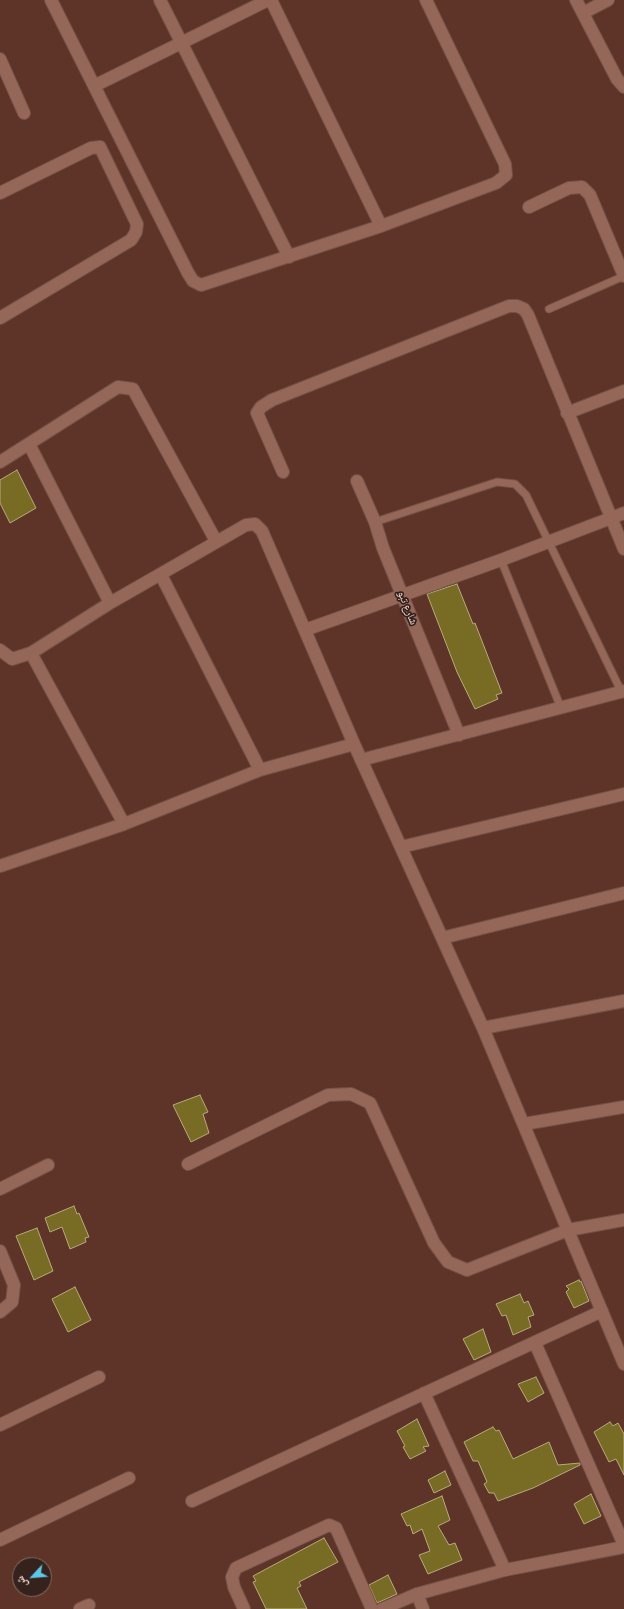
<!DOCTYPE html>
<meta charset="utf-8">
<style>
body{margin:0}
#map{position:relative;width:624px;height:1609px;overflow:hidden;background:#5d3427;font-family:"Roboto Condensed","Noto Naskh Arabic",sans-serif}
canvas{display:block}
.north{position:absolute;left:12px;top:1557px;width:40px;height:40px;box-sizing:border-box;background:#35221c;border:1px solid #836d66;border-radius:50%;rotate:244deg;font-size:11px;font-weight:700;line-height:16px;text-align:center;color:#f7ddd5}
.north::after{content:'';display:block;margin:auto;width:14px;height:18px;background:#5ac8e6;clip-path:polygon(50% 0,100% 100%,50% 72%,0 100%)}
</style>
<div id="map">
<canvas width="624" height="1609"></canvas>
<div class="north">ش</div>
</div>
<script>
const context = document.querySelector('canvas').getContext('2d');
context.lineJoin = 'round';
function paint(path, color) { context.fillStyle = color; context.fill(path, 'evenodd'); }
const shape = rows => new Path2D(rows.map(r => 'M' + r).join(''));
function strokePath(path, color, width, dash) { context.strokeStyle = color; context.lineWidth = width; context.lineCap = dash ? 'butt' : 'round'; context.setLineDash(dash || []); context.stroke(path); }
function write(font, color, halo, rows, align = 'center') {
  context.font = font + ' "Roboto Condensed","Noto Naskh Arabic",sans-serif'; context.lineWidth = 3.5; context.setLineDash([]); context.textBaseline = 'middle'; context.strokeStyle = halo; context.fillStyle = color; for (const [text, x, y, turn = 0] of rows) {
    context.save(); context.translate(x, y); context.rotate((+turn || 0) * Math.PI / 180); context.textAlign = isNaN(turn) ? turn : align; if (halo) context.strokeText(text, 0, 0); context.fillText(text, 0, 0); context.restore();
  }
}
const building = shape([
 [17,470,36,508,10,523,0,503,0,480,17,470],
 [457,584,473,624,475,623,502,693,496,695,498,699,475,709,457,672,427,594,457,584],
 [200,1095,208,1112,203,1114,209,1133,191,1142,173,1105,200,1095],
 [74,1206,77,1214,79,1213,89,1237,85,1238,86,1242,70,1249,62,1227,50,1232,45,1218,74,1206],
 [37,1228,53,1271,34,1280,16,1236,37,1228],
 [579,1280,580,1282,581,1281,589,1301,574,1308,566,1292,569,1289,566,1286,579,1280],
 [75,1287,91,1320,68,1332,52,1299,75,1287],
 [520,1294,524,1303,528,1301,534,1315,528,1317,531,1327,513,1335,506,1315,502,1316,496,1304,520,1294],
 [483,1329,491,1352,474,1360,463,1339,483,1329],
 [536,1377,544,1393,528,1402,518,1384,536,1377],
 [417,1419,429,1446,423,1447,426,1451,410,1459,403,1447,405,1446,397,1431,417,1419],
 [610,1422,613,1426,618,1423,624,1434,624,1475,616,1459,609,1462,594,1432,610,1422],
 [493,1427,496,1431,499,1430,513,1459,549,1442,558,1465,580,1463,580,1465,533,1488,498,1501,494,1493,489,1493,484,1484,487,1482,478,1461,473,1461,464,1442,493,1427],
 [445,1471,451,1485,434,1493,428,1480,445,1471],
 [591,1494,601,1516,584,1524,574,1504,591,1494],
 [442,1496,450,1520,438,1526,449,1545,455,1543,462,1560,428,1574,419,1555,430,1551,422,1529,413,1534,410,1525,407,1526,401,1514,442,1496],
 [324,1538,338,1562,299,1582,301,1586,297,1588,307,1609,266,1609,253,1582,256,1581,253,1576,324,1538],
 [388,1575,397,1594,377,1603,369,1585,388,1575]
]);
paint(building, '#786b23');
strokePath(building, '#b5ac7e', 1);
const service = shape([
 [549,309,624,276],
 [375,522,497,482,515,484,526,495,621,691],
 [501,560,561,708]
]);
const minor = shape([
 [51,0,188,273,193,281,201,285,381,226,496,183,506,175,505,164,426,0],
 [160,0,289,257],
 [271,0,381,226],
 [576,0,617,79,624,87],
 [583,13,608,0],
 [0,59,24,113],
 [94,86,268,0],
 [0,193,91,148,100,147,137,224,136,232,131,240,0,318],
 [529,207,569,188,582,187,590,195,624,276],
 [567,413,624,391],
 [29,444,110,603],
 [0,462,118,387,133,389,216,541],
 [283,472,257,413,261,407,272,400,509,306,517,306,524,309,528,315,624,549],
 [357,481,375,522,383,548,459,735],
 [161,575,260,770],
 [305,630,501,560,624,513],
 [0,650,12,659,31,653,110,603,246,525,255,524,262,531,354,744,483,1028,624,1364],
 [31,653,124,824],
 [361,760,624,691],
 [401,847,624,794],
 [0,866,124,824,260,770,354,744],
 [442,938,624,893],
 [483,1028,624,1001],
 [524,1124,624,1107],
 [188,1164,328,1095,351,1094,370,1103,434,1243,448,1262,467,1270,568,1230,624,1220],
 [0,1189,48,1165],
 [0,1251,14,1285,12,1302,0,1312],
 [535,1343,624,1545],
 [424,1393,505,1570],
 [0,1425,99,1377],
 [192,1501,602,1311],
 [0,1540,129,1478],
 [417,1594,423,1609],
 [80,1609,89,1605],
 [244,1609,234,1587,232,1577,236,1568,329,1525,336,1528,372,1609]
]);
const tertiary = shape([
 [382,1609,417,1594,505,1570,624,1547]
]);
strokePath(service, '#735146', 9);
strokePath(minor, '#735146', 14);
strokePath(tertiary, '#735146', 14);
strokePath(service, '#956759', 7);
strokePath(minor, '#956759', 12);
strokePath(tertiary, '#956759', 12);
write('11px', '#f7ddd5', '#35221c', [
 ["شارع تبو",407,608,68]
]);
</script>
